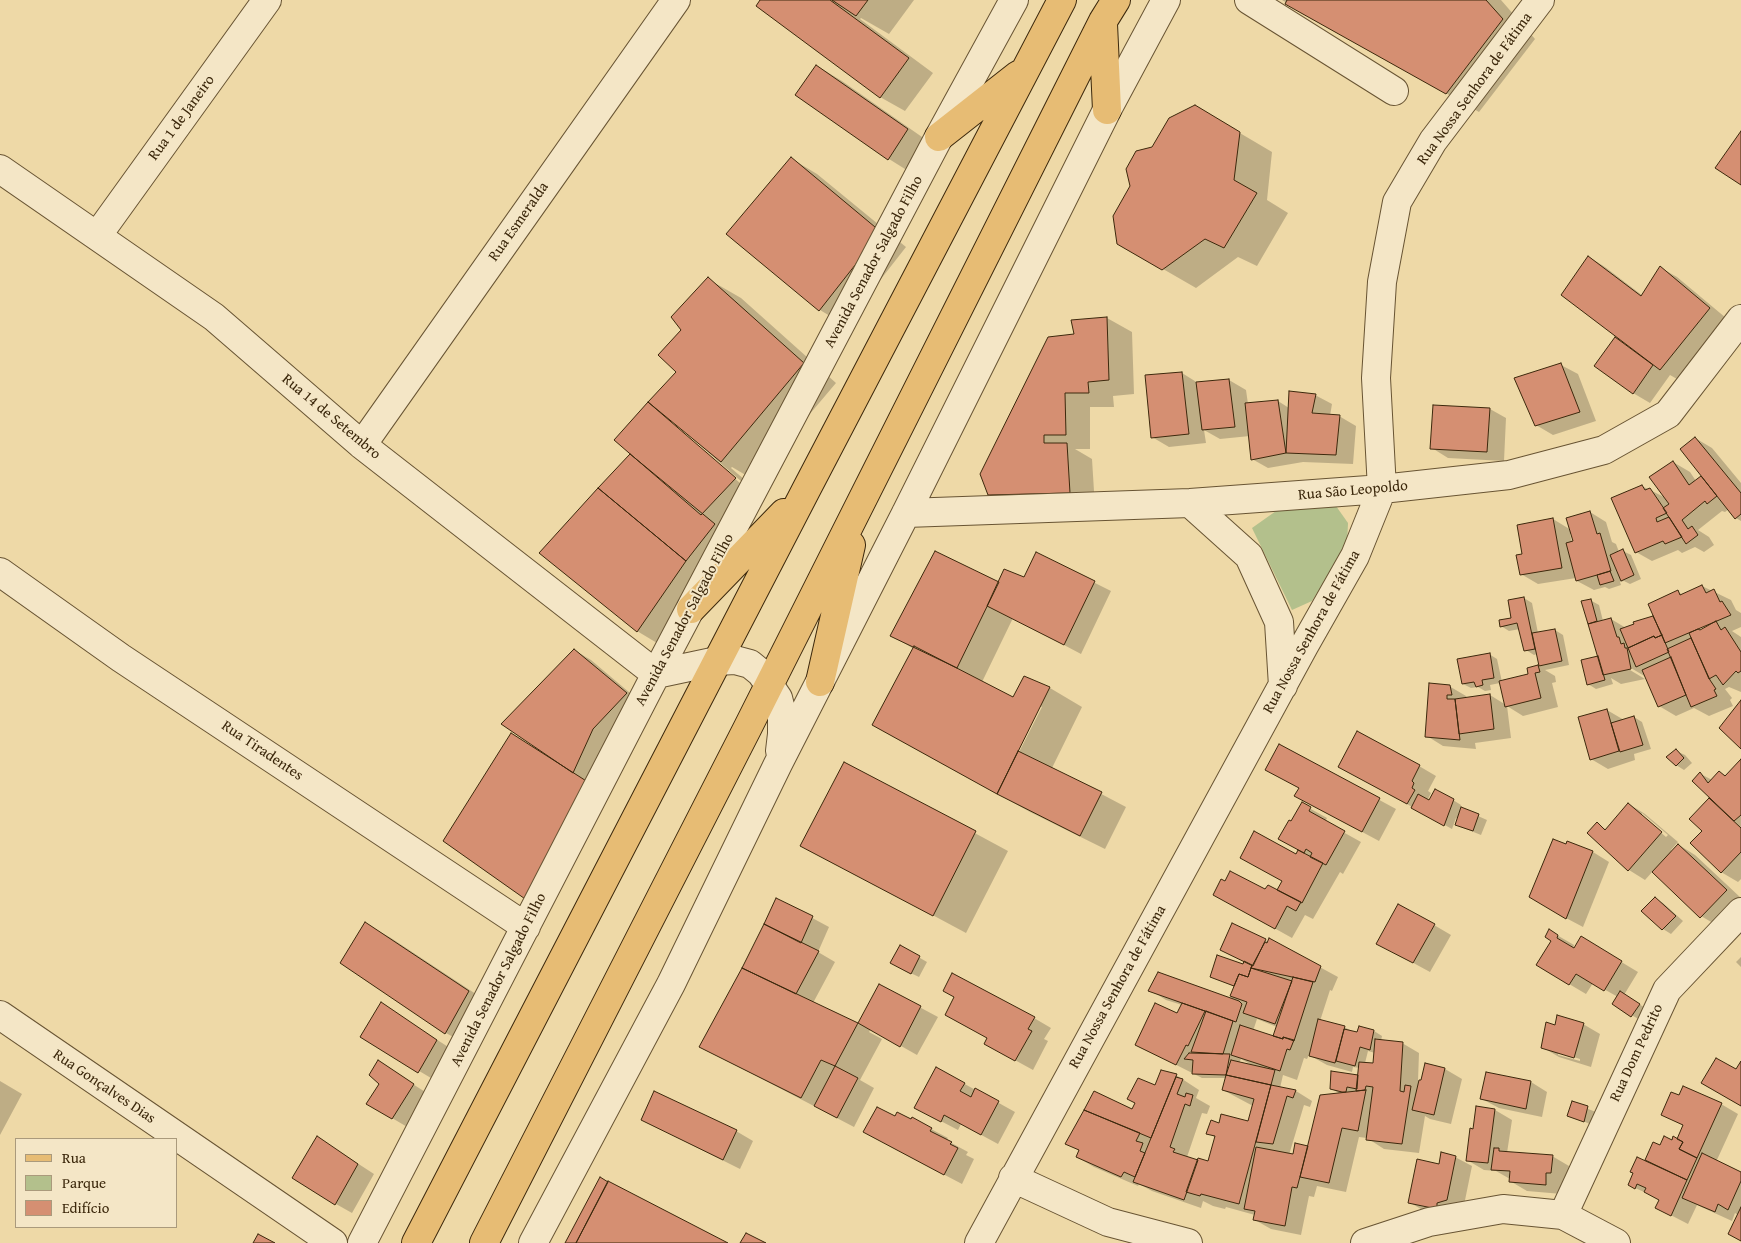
<!DOCTYPE html>
<meta charset="utf-8">
<style>
body{margin:0}
#map{position:relative;width:1741px;height:1243px;overflow:hidden;background:#eed9a7;font-family:"Gentium Book Plus",serif}
canvas{display:block}
.legend{position:absolute;left:15px;top:1138px;width:162px;height:90px;box-sizing:border-box;background:#f4e6c6;border:1px solid #aa9a7c;margin:0;padding:6px 9px;list-style:none;font-size:15px;color:#3c280c}
.legend li{display:flex;align-items:center;gap:10px;height:25px}
.legend b{width:25px;border:1px solid #aa9a7c}
</style>
<div id="map">
<canvas width="1741" height="1243"></canvas>
<ul class="legend">
<li><b style="height:6px;background:#e7bc74"></b>Rua</li>
<li><b style="height:14px;background:#b3c08c"></b>Parque</li>
<li><b style="height:14px;background:#d58f72"></b>Edifício</li>
</ul>
</div>
<script>
const context = document.querySelector('canvas').getContext('2d');
context.lineJoin = 'round';
function paint(path, color) { context.fillStyle = color; context.fill(path, 'evenodd'); }
const shape = rows => new Path2D(rows.map(r => 'M' + r).join(''));
function strokePath(path, color, width, dash) { context.strokeStyle = color; context.lineWidth = width; context.lineCap = dash ? 'butt' : 'round'; context.setLineDash(dash || []); context.stroke(path); }
function write(font, color, halo, rows, align = 'center') {
  context.font = font + ' "Gentium Book Plus",serif'; context.lineWidth = 4; context.setLineDash([]); context.textBaseline = 'middle'; context.strokeStyle = halo; context.fillStyle = color; for (const [text, x, y, turn = 0] of rows) {
    context.save(); context.translate(x, y); context.rotate((+turn || 0) * Math.PI / 180); context.textAlign = isNaN(turn) ? turn : align; if (halo) context.strokeText(text, 0, 0); context.fillText(text, 0, 0); context.restore();
  }
}
paint(shape([
 [1336,506,1348,523,1347,545,1312,601,1292,610,1252,528,1276,511]
]), '#b3c08c');
paint(shape([
 [762,0,914,0,889,34,861,18,860,19,933,73,905,111,880,97],
 [1282,0,1501,0,1535,39,1479,112],
 [817,66,842,81,932,144,913,174,889,159,797,95],
 [1228,126,1272,152,1267,200,1288,213,1257,266,1238,257,1196,288,1118,243],
 [792,159,817,174,906,247,845,325,820,310,727,233],
 [1589,257,1605,267,1643,296,1661,268,1677,277,1726,318,1677,379,1670,375,1650,403,1633,393,1596,365,1617,336],
 [708,279,741,298,836,383,754,480,732,467,731,468,760,493,662,646,637,631,541,553,632,454,616,440,677,372],
 [670,419,742,482,740,483,668,421],
 [1107,318,1132,332,1134,394,1113,396,1114,407,1090,407,1090,449,1075,449,1092,459,1095,507,1014,508,989,494,1075,335],
 [1561,365,1578,374,1596,421,1553,435,1536,425],
 [1182,373,1198,383,1229,380,1246,390,1248,404,1278,401,1289,408,1315,395,1332,404,1330,416,1339,416,1356,426,1353,464,1303,462,1268,468,1252,459,1250,436,1220,439,1204,430,1206,443,1169,447,1152,437],
 [1490,409,1506,418,1504,461,1448,458,1432,448],
 [1695,438,1712,448,1741,483,1741,521,1736,518,1729,509,1725,512,1722,511,1698,530,1709,537,1714,545,1704,552,1695,547,1682,553,1678,550,1652,561,1636,552,1642,486,1666,498,1673,462,1690,472,1696,481,1703,476],
 [1590,512,1606,522,1612,542,1616,544,1619,552,1623,551,1631,555,1641,579,1630,584,1624,581,1620,582,1621,585,1609,589,1605,587,1594,590,1577,581,1576,578,1538,584,1521,574,1523,555,1553,519,1571,530],
 [1570,534,1572,534,1575,542,1572,542],
 [1037,554,1111,591,1081,654,1013,618,982,682,1014,698,1025,678,1050,688,1082,707,1052,768,1126,807,1105,849,1030,812,873,725,914,649,892,636,999,583,1025,579],
 [1040,706,1042,707,1019,752,1017,752],
 [1702,586,1731,600,1736,610,1741,613,1741,627,1732,631,1741,637,1741,692,1729,687,1725,689,1732,698,1730,700,1733,706,1709,716,1694,708,1676,716,1659,706,1646,677,1626,665,1625,667,1645,679,1621,684,1611,678,1613,684,1596,689,1588,684,1599,657,1583,602,1590,600,1599,605,1603,621,1611,619,1626,628,1653,617,1656,619,1678,592,1683,595],
 [1714,620,1715,623,1699,632,1696,628],
 [1524,598,1532,603,1538,633,1555,630,1563,635,1569,665,1545,670,1555,676,1556,682,1552,683,1558,707,1523,716,1507,706,1511,738,1475,743,1476,749,1443,746,1427,736,1449,686,1466,696,1467,698,1490,695,1506,705,1500,683,1490,685,1491,690,1485,691,1478,687,1471,688,1463,684,1489,654,1497,659,1502,682,1530,675,1538,666,1540,667,1537,654,1534,655,1526,650,1520,629,1509,631,1501,626,1513,619],
 [574,650,591,660,643,704,545,910,532,746],
 [1607,710,1624,720,1634,717,1642,722,1651,749,1634,754,1635,760,1608,769,1591,759],
 [1280,746,1396,809,1379,841,1312,805,1300,788],
 [1676,751,1685,755,1692,763,1684,770,1676,765],
 [1741,761,1741,879,1738,882,1721,872,1704,831,1691,819,1711,798,1701,774,1712,780,1719,772,1727,776],
 [845,763,1008,851,966,933,802,845],
 [1419,766,1436,776,1428,791,1431,793,1428,799,1431,801,1453,800,1461,805,1460,808,1487,820,1481,835,1456,825,1458,819,1456,818,1452,829,1356,776],
 [1302,804,1327,818,1325,822,1361,842,1343,874,1340,872,1313,919,1305,915,1292,938,1231,904,1265,891,1278,891,1300,850,1292,823],
 [1629,804,1645,814,1678,842,1671,850,1673,852,1679,845,1695,855,1741,898,1741,901,1718,926,1701,916,1653,871,1645,880,1629,870,1589,833,1597,824,1607,830],
 [1642,813,1668,835,1666,837,1642,816],
 [1568,842,1593,852,1609,862,1583,927,1566,918],
 [1655,898,1663,903,1683,921,1671,934,1663,929,1643,911],
 [777,899,829,927,818,952,835,962,813,1003,858,1025,880,986,938,1017,917,1055,871,1029,869,1032,882,1039,860,1080,874,1088,854,1127,701,1047,742,970],
 [366,924,391,938,494,1006,471,1047,446,1033,342,962],
 [1434,925,1451,935,1430,972,1395,953],
 [1550,931,1574,945,1572,952,1598,948,1638,972,1624,995,1647,1009,1640,1020,1613,1004,1618,997,1593,983,1586,994,1537,965,1553,940],
 [1265,940,1269,942,1270,940,1338,977,1332,991,1330,990,1320,1021,1344,1027,1358,1034,1360,1027,1374,1031,1382,1036,1381,1041,1402,1043,1419,1053,1418,1081,1422,1082,1426,1065,1445,1069,1462,1079,1451,1124,1430,1119,1425,1116,1419,1153,1384,1149,1367,1138,1359,1137,1346,1192,1317,1186,1314,1197,1309,1196,1301,1235,1271,1229,1255,1220,1255,1215,1226,1207,1225,1209,1213,1206,1203,1201,1201,1208,1152,1191,1139,1184,1138,1186,1094,1167,1077,1157,1080,1151,1066,1143,1133,1110,1156,1087,1176,1075,1199,1090,1196,1098,1210,1106,1207,1114,1202,1113,1187,1157,1209,1163,1216,1138,1208,1133,1220,1124,1249,1122,1253,1106,1223,1090,1226,1078,1202,1078,1137,1045,1178,1015,1182,1005,1166,1000,1150,990,1230,999,1235,987,1211,976,1243,965,1245,962,1221,949],
 [1257,1019,1277,1027,1274,1037,1253,1031],
 [1368,1051,1375,1053,1374,1064,1365,1063],
 [1309,1055,1327,1065,1352,1072,1353,1067,1360,1068,1359,1077,1331,1088,1340,1094,1309,1147,1294,1156,1289,1155,1304,1105,1310,1107,1312,1101,1296,1091,1280,1088,1283,1075,1297,1080,1304,1058,1307,1059],
 [1241,1059,1250,1064,1239,1063],
 [901,947,927,962,919,977,900,968],
 [1741,957,1741,967,1736,962],
 [381,1004,453,1050,436,1081,362,1037],
 [1034,1018,1051,1028,1044,1039,1048,1041,1033,1070,1002,1053],
 [1583,1024,1600,1034,1591,1067,1559,1057,1542,1047,1556,1026],
 [1558,1052,1580,1059,1580,1061,1558,1055],
 [378,1062,430,1095,409,1128,368,1104,381,1084],
 [936,1068,1015,1112,998,1144,961,1124,958,1130,933,1117],
 [0,1081,22,1094,0,1135],
 [1531,1082,1547,1092,1542,1117,1499,1108,1482,1099],
 [1680,1097,1721,1104,1738,1114,1716,1162,1741,1173,1741,1240,1738,1215,1735,1213,1732,1221,1697,1205,1688,1224,1657,1208,1661,1200,1629,1185,1645,1162,1654,1144,1660,1147,1678,1140,1684,1126,1663,1115],
 [1572,1103,1596,1112,1592,1125,1569,1115],
 [1478,1108,1495,1110,1512,1120,1507,1153,1552,1156,1569,1166,1568,1182,1563,1182,1562,1194,1527,1191,1510,1181,1510,1179,1496,1171,1484,1170,1467,1160,1474,1131],
 [896,1118,931,1129,948,1138,946,1140,968,1152,966,1155,974,1159,962,1184,882,1142],
 [660,1129,736,1131,753,1141,740,1169],
 [334,1148,374,1174,352,1213,336,1204],
 [1455,1157,1472,1166,1463,1210,1426,1212,1409,1202,1440,1165]
]), '#0003');
const building = shape([
 [760,0,830,0,909,58,880,98,756,6,760,0],
 [832,0,868,0,856,16,832,0],
 [1287,0,1486,0,1503,19,1446,94,1285,4,1287,0],
 [816,65,908,129,888,160,795,95,816,65],
 [1195,105,1240,132,1234,180,1257,193,1224,248,1205,239,1162,270,1117,244,1113,216,1130,186,1126,169,1136,151,1152,147,1169,118,1195,105],
 [1741,131,1741,185,1715,168,1741,131],
 [791,157,881,232,819,311,726,234,791,157],
 [1588,256,1641,296,1660,266,1710,308,1660,370,1561,295,1588,256],
 [708,277,804,363,721,462,648,402,676,372,658,355,681,330,671,317,708,277],
 [1107,317,1109,380,1088,382,1089,393,1065,393,1066,435,1044,435,1044,443,1067,443,1070,493,988,495,980,474,1048,337,1074,334,1071,320,1107,317],
 [1615,337,1653,365,1633,394,1594,366,1615,337],
 [1561,363,1580,412,1535,426,1514,378,1561,363],
 [1182,372,1189,434,1151,438,1145,375,1182,372],
 [1229,379,1235,427,1202,430,1196,382,1229,379],
 [1289,391,1316,394,1312,413,1340,415,1336,455,1286,453,1289,391],
 [1278,400,1286,453,1251,460,1245,403,1278,400],
 [648,402,736,478,701,515,614,440,648,402],
 [1433,405,1490,408,1487,452,1430,449,1433,405],
 [1695,437,1741,493,1741,514,1735,519,1680,449,1695,437],
 [630,454,715,524,686,561,598,488,630,454],
 [1673,461,1689,485,1701,476,1717,496,1707,504,1705,501,1682,520,1688,529,1692,526,1698,535,1686,544,1663,508,1669,504,1649,477,1673,461],
 [1642,485,1645,490,1650,488,1667,513,1656,518,1657,522,1669,517,1682,537,1665,544,1663,541,1635,553,1611,498,1642,485],
 [598,488,686,561,637,632,539,553,598,488],
 [1590,511,1597,534,1600,533,1611,571,1576,581,1566,543,1573,541,1566,518,1590,511],
 [1553,518,1562,568,1520,575,1516,555,1522,554,1517,525,1553,518],
 [1623,549,1634,575,1621,581,1610,555,1623,549],
 [935,551,999,582,957,668,890,636,935,551],
 [1036,552,1095,581,1064,645,987,606,1004,569,1024,577,1036,552],
 [1610,571,1614,581,1600,585,1597,575,1610,571],
 [1702,585,1706,593,1714,589,1720,602,1722,601,1731,615,1665,643,1648,604,1678,590,1680,595,1702,585],
 [1524,597,1535,649,1524,651,1517,623,1500,627,1499,620,1511,618,1508,600,1524,597],
 [1591,599,1597,621,1588,624,1581,601,1591,599],
 [1653,616,1662,635,1655,638,1654,636,1628,648,1620,629,1634,624,1633,622,1653,616],
 [1611,618,1617,637,1619,637,1621,644,1624,643,1625,648,1627,648,1631,669,1603,675,1588,624,1611,618],
 [1716,621,1721,630,1725,627,1741,652,1741,671,1738,673,1736,671,1723,685,1716,675,1709,679,1689,633,1698,629,1700,630,1716,621],
 [1555,629,1562,661,1539,666,1532,633,1555,629],
 [1662,635,1669,652,1636,667,1628,648,1654,636,1655,638,1662,635],
 [1691,638,1710,680,1716,689,1714,690,1717,696,1691,707,1667,649,1691,638],
 [914,646,1013,697,1024,676,1050,687,997,794,872,725,914,646],
 [574,649,627,693,593,729,573,773,501,724,574,649],
 [1490,653,1494,678,1482,680,1483,685,1476,687,1474,682,1462,684,1457,659,1490,653],
 [1598,656,1605,680,1587,685,1581,660,1598,656],
 [1671,657,1686,695,1658,707,1642,670,1671,657],
 [1538,665,1540,672,1535,673,1541,698,1505,707,1499,681,1528,674,1527,668,1538,665],
 [1429,683,1450,685,1452,695,1447,695,1447,699,1455,699,1460,740,1425,737,1429,683],
 [1490,694,1494,729,1459,734,1455,699,1490,694],
 [1741,700,1741,749,1719,728,1741,700],
 [1607,709,1619,751,1590,760,1578,717,1607,709],
 [1634,716,1643,745,1620,752,1611,723,1634,716],
 [1357,731,1420,765,1412,781,1414,783,1412,788,1415,790,1407,804,1338,767,1357,731],
 [511,733,591,784,528,901,443,841,511,733],
 [1279,744,1380,798,1362,832,1294,796,1299,788,1265,770,1279,744],
 [1676,749,1684,758,1676,766,1666,757,1676,749],
 [1018,751,1102,792,1080,836,997,794,1018,751],
 [1741,759,1741,815,1734,821,1692,781,1700,772,1708,783,1719,771,1725,776,1741,759],
 [844,762,976,831,933,916,800,846,844,762],
 [1435,789,1454,799,1444,826,1411,808,1418,794,1429,800,1435,789],
 [1709,798,1741,828,1741,852,1721,873,1690,843,1702,831,1689,819,1709,798],
 [1302,802,1311,807,1309,811,1345,831,1326,865,1310,857,1312,853,1306,849,1304,853,1278,839,1289,820,1291,821,1302,802],
 [1628,803,1662,832,1628,871,1587,833,1597,822,1605,830,1628,803],
 [1461,807,1479,814,1473,831,1455,825,1461,807],
 [1254,831,1296,854,1298,850,1323,863,1302,903,1277,890,1282,881,1240,858,1254,831],
 [1553,839,1566,844,1567,841,1593,851,1566,919,1529,897,1553,839],
 [1678,844,1727,890,1700,918,1652,872,1678,844],
 [1230,871,1265,889,1268,885,1301,902,1296,911,1287,906,1275,929,1213,895,1221,879,1225,881,1230,871],
 [1655,897,1676,916,1662,930,1641,911,1655,897],
 [776,898,813,916,801,943,764,924,776,898],
 [1398,904,1435,924,1413,963,1376,944,1398,904],
 [365,922,469,991,445,1034,340,963,365,922],
 [1232,923,1266,939,1253,966,1220,950,1232,923],
 [764,924,819,951,796,994,742,968,764,924],
 [1549,929,1558,935,1557,938,1574,948,1581,936,1622,961,1604,991,1576,974,1569,985,1536,965,1551,941,1545,937,1549,929],
 [1269,938,1321,966,1315,982,1251,968,1265,942,1267,943,1269,938],
 [900,945,920,956,911,974,890,963,900,945],
 [1217,955,1243,964,1244,961,1252,965,1248,977,1239,974,1234,986,1210,977,1217,955],
 [742,968,858,1023,835,1066,821,1060,801,1098,699,1047,742,968],
 [1251,968,1292,981,1275,1024,1243,1013,1247,1002,1230,996,1239,974,1248,977,1251,968],
 [1158,972,1239,1001,1242,1004,1236,1022,1148,991,1158,972],
 [952,973,1035,1017,1028,1029,1032,1031,1015,1061,984,1044,987,1038,945,1015,954,997,943,991,952,973],
 [1293,977,1313,982,1294,1041,1283,1037,1283,1039,1273,1036,1293,977],
 [879,984,921,1006,900,1047,858,1023,879,984],
 [1620,991,1640,1004,1631,1017,1612,1004,1620,991],
 [381,1002,437,1040,418,1073,360,1037,381,1002],
 [1155,1003,1177,1013,1182,1003,1205,1011,1188,1046,1186,1045,1176,1065,1135,1045,1155,1003],
 [1206,1011,1233,1021,1223,1054,1191,1052,1206,1011],
 [1557,1015,1584,1023,1574,1058,1541,1048,1546,1022,1555,1025,1557,1015],
 [1318,1019,1345,1026,1335,1063,1309,1056,1318,1019],
 [1240,1025,1283,1039,1283,1037,1294,1040,1290,1050,1287,1049,1280,1071,1231,1055,1240,1025],
 [1359,1026,1374,1030,1370,1050,1360,1047,1355,1066,1336,1061,1344,1029,1357,1032,1359,1026],
 [1375,1039,1403,1042,1400,1091,1404,1092,1405,1085,1411,1086,1402,1144,1366,1140,1373,1087,1366,1086,1365,1090,1356,1091,1359,1062,1373,1063,1375,1039],
 [1189,1053,1230,1054,1226,1075,1192,1074,1193,1060,1184,1059,1189,1053],
 [1716,1058,1736,1069,1741,1061,1741,1106,1701,1083,1716,1058],
 [378,1060,414,1084,392,1119,366,1104,379,1084,369,1075,378,1060],
 [1231,1060,1275,1070,1271,1085,1226,1075,1231,1060],
 [1425,1063,1445,1068,1434,1115,1412,1110,1419,1080,1421,1080,1425,1063],
 [835,1066,858,1078,837,1118,814,1106,835,1066],
 [936,1067,965,1083,960,1091,971,1097,975,1088,999,1101,981,1135,944,1115,941,1122,914,1108,936,1067],
 [1161,1070,1177,1074,1151,1138,1084,1110,1094,1091,1132,1109,1135,1103,1127,1099,1138,1078,1155,1085,1161,1070],
 [1331,1071,1358,1075,1357,1089,1347,1087,1346,1092,1342,1092,1330,1089,1331,1071],
 [1486,1072,1531,1081,1526,1109,1480,1099,1486,1072],
 [1226,1075,1271,1085,1239,1204,1201,1194,1200,1196,1186,1192,1198,1158,1208,1161,1215,1136,1206,1134,1211,1120,1219,1123,1221,1114,1248,1121,1254,1099,1222,1090,1226,1075],
 [1176,1077,1183,1079,1177,1094,1185,1097,1186,1093,1193,1095,1190,1106,1185,1104,1170,1147,1175,1149,1173,1152,1198,1160,1184,1200,1133,1182,1176,1077],
 [1271,1085,1296,1090,1293,1098,1287,1096,1273,1144,1256,1142,1271,1085],
 [1683,1086,1722,1103,1697,1158,1679,1149,1683,1142,1677,1139,1683,1125,1661,1115,1671,1092,1679,1095,1683,1086],
 [1366,1090,1358,1131,1342,1128,1329,1183,1300,1177,1320,1095,1366,1090],
 [654,1091,737,1130,723,1160,641,1120,654,1091],
 [1572,1101,1588,1106,1584,1122,1567,1116,1572,1101],
 [1476,1106,1495,1109,1488,1163,1466,1161,1470,1128,1473,1129,1476,1106],
 [877,1107,895,1116,897,1112,911,1119,912,1117,932,1128,930,1131,952,1142,950,1144,958,1148,944,1175,863,1132,877,1107],
 [1084,1110,1140,1133,1136,1141,1143,1143,1140,1151,1145,1153,1135,1177,1124,1172,1121,1177,1076,1157,1079,1150,1065,1144,1084,1110],
 [317,1136,358,1164,335,1205,292,1178,317,1136],
 [1664,1136,1672,1140,1673,1136,1683,1142,1679,1149,1697,1158,1687,1180,1645,1160,1653,1142,1660,1145,1664,1136],
 [1295,1143,1308,1146,1297,1188,1292,1187,1285,1226,1253,1220,1255,1211,1244,1209,1256,1147,1293,1154,1295,1143],
 [1494,1148,1499,1148,1499,1151,1553,1155,1551,1173,1546,1173,1546,1185,1509,1182,1510,1171,1491,1170,1494,1148],
 [1441,1152,1456,1156,1447,1200,1437,1203,1437,1209,1408,1203,1417,1159,1439,1164,1441,1152],
 [1702,1153,1741,1172,1741,1181,1728,1210,1718,1204,1715,1212,1682,1198,1702,1153],
 [1637,1157,1687,1180,1671,1216,1655,1208,1659,1200,1644,1192,1646,1188,1637,1184,1635,1189,1628,1185,1633,1173,1630,1172,1637,1157],
 [600,1177,608,1182,576,1243,565,1243,600,1177],
 [608,1181,728,1243,576,1243,608,1181],
 [1741,1207,1741,1241,1728,1234,1741,1207],
 [746,1233,766,1243,740,1243,746,1233],
 [258,1234,275,1243,253,1243,258,1234]
]);
paint(building, '#d58f72');
strokePath(building, '#3c280c', 1);
const minor = shape([
 [1249,0,1394,91],
 [0,169,214,317,362,445,656,674],
 [97,236,267,0],
 [362,445,676,0],
 [1190,503,1249,556,1279,622,1283,686],
 [906,513,1190,503,1382,489,1509,475,1604,450,1668,414,1741,319],
 [0,572,121,658,526,927],
 [656,674,717,661,735,660,750,664,761,673,778,698,782,714,782,734,780,751],
 [0,1015,333,1243],
 [1013,1178,1108,1222,1188,1243],
 [1563,1215,1667,990,1741,912],
 [362,1243,656,674,939,137,1014,0],
 [533,1243,671,984,778,764,906,513,1107,110,1166,0],
 [979,1243,1304,646,1355,556,1382,489,1376,378,1382,282,1397,202,1433,141,1540,0],
 [1365,1243,1429,1222,1503,1209,1563,1215,1616,1243]
]);
const major = shape([
 [1103,24,1107,110],
 [939,137,1018,75],
 [691,609,784,513],
 [820,682,851,545],
 [416,1243,806,490,1062,0],
 [484,1243,747,729,1103,21,1116,0]
]);
strokePath(minor, '#685433', 30);
strokePath(major, '#3c280c', 30);
strokePath(minor, '#f4e6c6', 28);
strokePath(major, '#e7bc74', 28);
write('15px', '#3c280c', '#f4e6c6', [
 ["Rua Nossa Senhora de Fátima",1475,89,-54],
 ["Rua 1 de Janeiro",182,118,-54],
 ["Rua Esmeralda",519,222,-55],
 ["Avenida Senador Salgado Filho",874,262,-62],
 ["Rua 14 de Setembro",331,417,40],
 ["Rua São Leopoldo",1353,491,-5],
 ["Avenida Senador Salgado Filho",685,620,-62],
 ["Rua Nossa Senhora de Fátima",1312,632,-61],
 ["Rua Tiradentes",262,751,34],
 ["Avenida Senador Salgado Filho",499,980,-63],
 ["Rua Nossa Senhora de Fátima",1118,987,-61],
 ["Rua Dom Pedrito",1637,1053,-65],
 ["Rua Gonçalves Dias",104,1087,34]
]);
</script>
